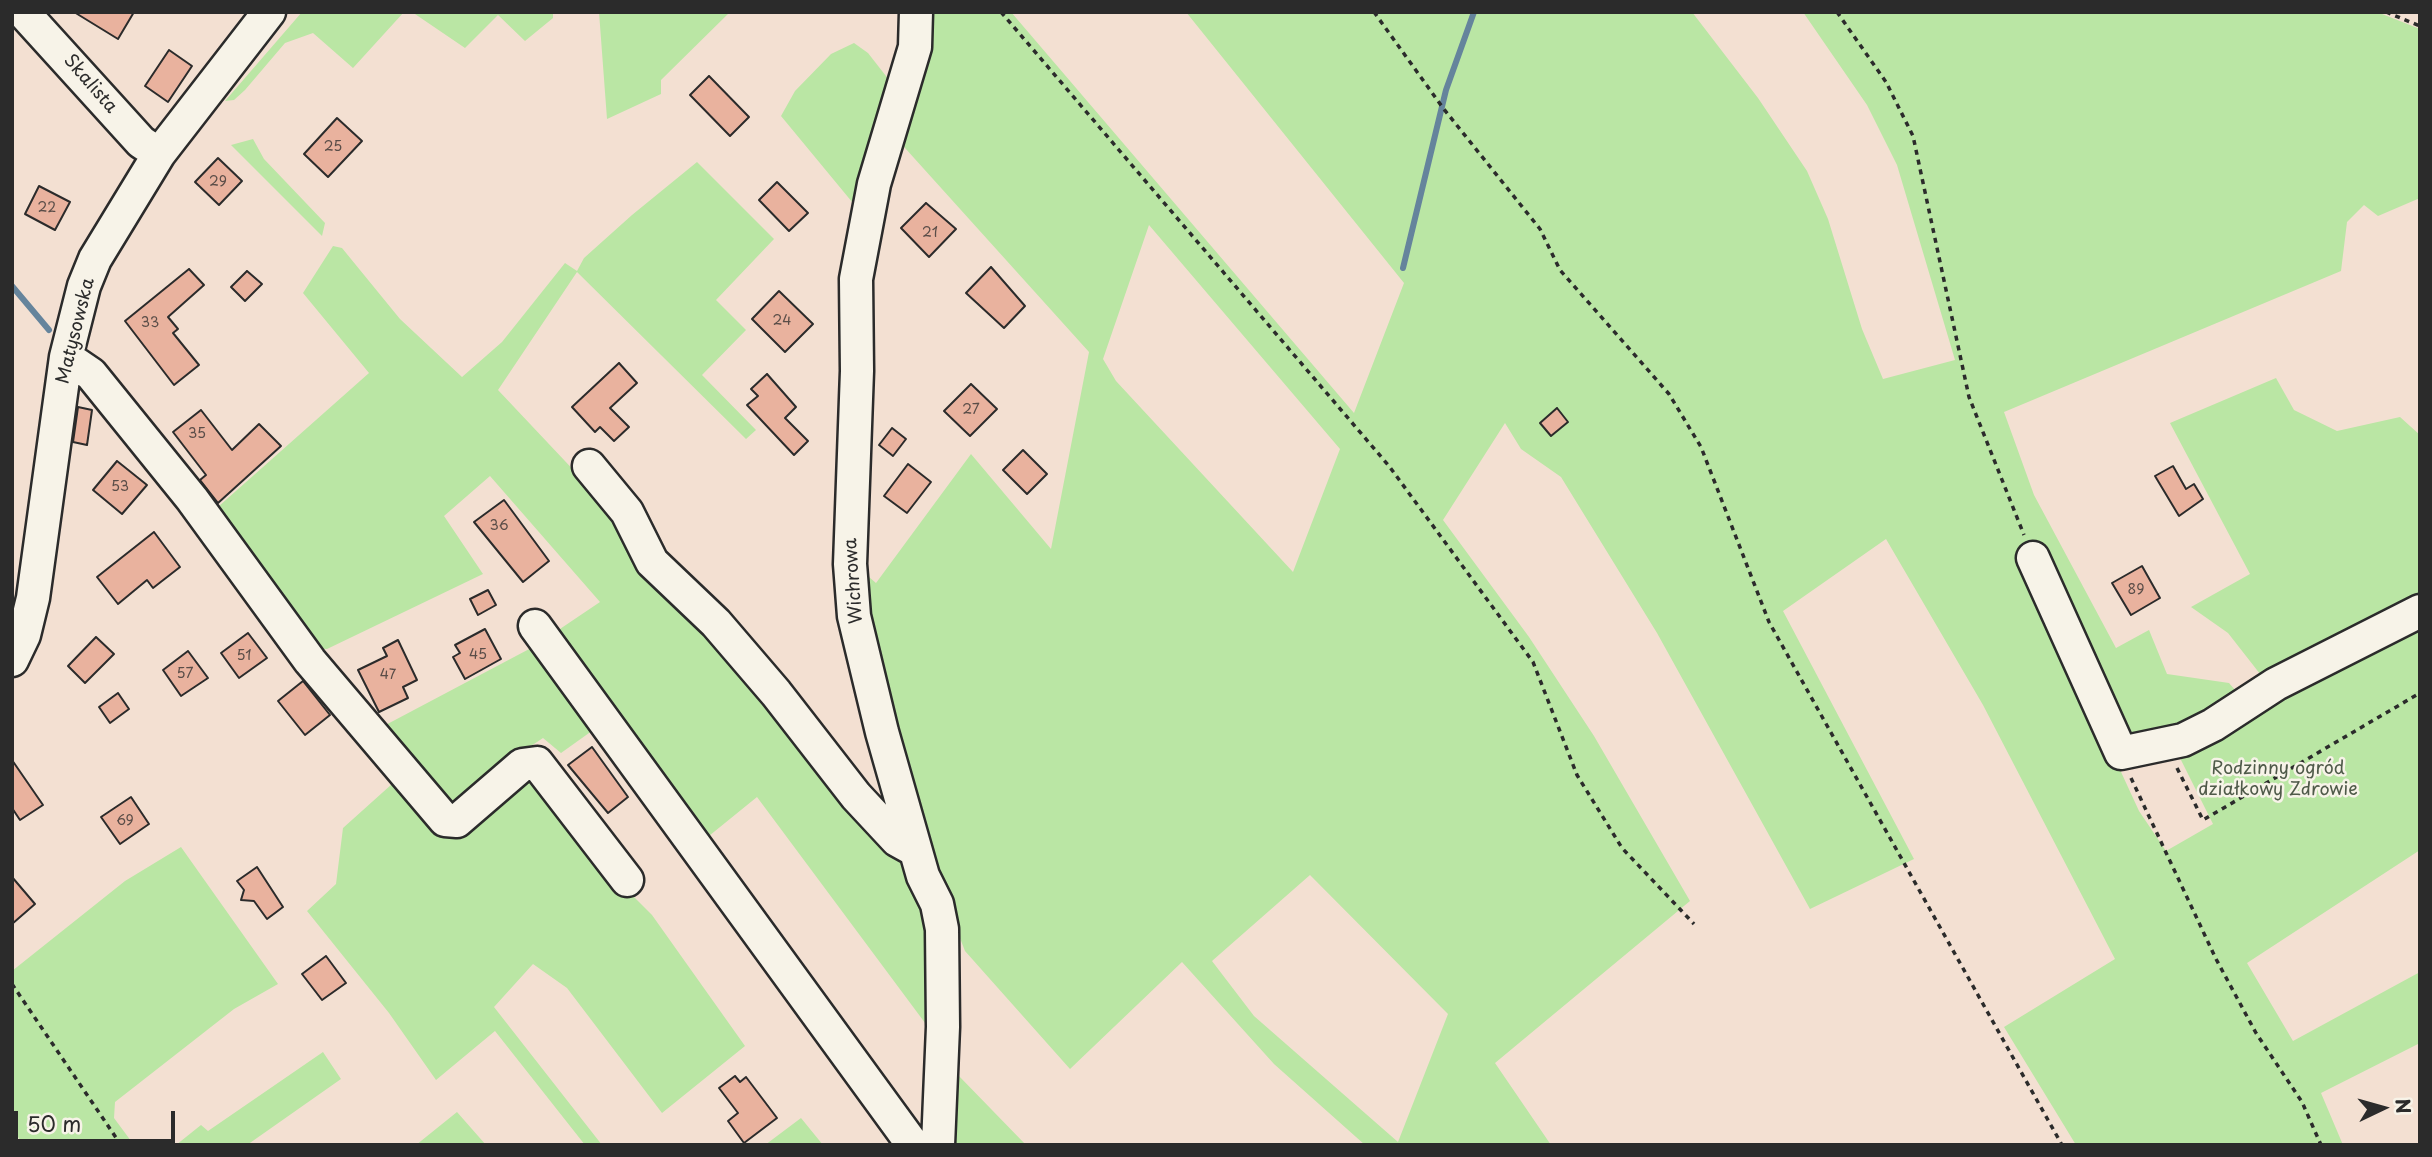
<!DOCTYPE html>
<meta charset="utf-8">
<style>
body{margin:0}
#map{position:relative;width:2432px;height:1157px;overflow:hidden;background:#f3e0d2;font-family:"Playpen Sans",sans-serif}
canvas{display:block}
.frame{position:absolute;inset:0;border:14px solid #2b2b2b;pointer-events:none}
.north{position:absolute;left:2348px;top:1073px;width:70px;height:70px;-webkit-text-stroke:5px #f7f3e8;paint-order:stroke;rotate:85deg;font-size:19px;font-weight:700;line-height:28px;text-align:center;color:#2b2b2b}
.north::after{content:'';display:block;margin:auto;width:24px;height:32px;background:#2b2b2b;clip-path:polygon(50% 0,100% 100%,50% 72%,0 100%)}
.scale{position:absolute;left:14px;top:1111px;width:161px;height:32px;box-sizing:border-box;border:4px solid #2b2b2b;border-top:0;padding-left:9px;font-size:21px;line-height:24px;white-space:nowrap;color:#2b2b2b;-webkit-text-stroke:5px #f7f3e8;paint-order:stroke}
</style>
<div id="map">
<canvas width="2432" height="1157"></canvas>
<div class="frame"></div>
<div class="north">N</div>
<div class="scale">50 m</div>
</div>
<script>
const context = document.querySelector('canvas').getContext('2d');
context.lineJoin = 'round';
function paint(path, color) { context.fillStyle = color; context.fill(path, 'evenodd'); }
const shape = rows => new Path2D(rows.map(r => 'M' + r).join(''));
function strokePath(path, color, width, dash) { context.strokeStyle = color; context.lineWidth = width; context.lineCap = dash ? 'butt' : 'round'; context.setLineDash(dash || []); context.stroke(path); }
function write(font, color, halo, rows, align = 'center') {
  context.font = font + ' "Playpen Sans",sans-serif'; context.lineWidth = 5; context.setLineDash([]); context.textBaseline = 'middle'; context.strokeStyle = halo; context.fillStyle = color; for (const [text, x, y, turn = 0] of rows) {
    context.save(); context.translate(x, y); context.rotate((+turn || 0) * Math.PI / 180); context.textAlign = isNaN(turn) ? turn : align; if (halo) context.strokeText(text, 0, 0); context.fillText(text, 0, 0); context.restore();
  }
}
paint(shape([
 [302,12,404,12,353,68,313,33,285,43,245,90,234,100,225,101],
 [412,12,553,12,553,18,525,41,498,15,465,48],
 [599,12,730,12,661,80,661,94,607,119],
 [928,12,1011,12,1354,413,1404,283,1186,12,1692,12,1758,98,1807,171,1828,219,1862,329,1883,379,1955,360,1897,165,1867,105,1803,12,2377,12,2420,29,2420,198,2378,216,2364,205,2347,222,2341,271,2004,412,2034,495,2116,648,2149,630,2167,674,2229,683,2241,697,2187,730,2110,748,2139,811,2166,851,2213,824,2174,746,2420,616,2420,850,2247,963,2293,1041,2420,972,2420,1043,2321,1093,2343,1145,2076,1145,2004,1027,2115,959,1983,705,1886,539,1783,611,1914,859,1810,909,1657,633,1561,477,1521,449,1505,423,1443,520,1529,637,1594,736,1690,901,1495,1063,1551,1145,1365,1145,1274,1064,1182,962,1070,1069,965,951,935,874,855,565,876,583,971,454,1051,549,1089,352,896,138],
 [1149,225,1340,449,1293,572,1116,381,1103,359],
 [1310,875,1448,1014,1398,1142,1254,1016,1212,961],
 [854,43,868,53,893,85,862,214,781,116,795,91,831,54],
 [253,139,264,159,325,223,322,236,231,145],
 [697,162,774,239,716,300,746,330,702,375,756,430,746,439,577,272,498,390,581,478,909,860,928,909,934,1035,757,797,704,840,551,635,600,602,490,476,444,516,483,574,327,649,313,648,210,514,369,373,303,293,333,246,342,248,400,319,462,377,502,342,565,263,577,271,584,258,632,215],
 [2276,378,2294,410,2337,431,2400,417,2420,435,2420,600,2264,679,2228,633,2191,607,2250,574,2170,423],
 [533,647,596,728,561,753,543,738,507,762,463,803,442,808,378,729],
 [532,774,627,890,652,915,745,1046,662,1113,567,988,533,964,494,1007,602,1145,585,1145,495,1031,436,1080,389,1013,307,911,336,884,343,828,392,784,409,789,439,830],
 [181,847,278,984,234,1009,115,1102,114,1118,134,1145,23,1145,12,1127,12,971,125,881],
 [323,1052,341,1079,247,1145,176,1145,201,1125,208,1131],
 [958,1075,1026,1145,954,1145],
 [457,1112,486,1145,416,1145],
 [801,1118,823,1145,765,1145]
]), '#bae6a4');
strokePath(shape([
 [1403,268,1446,90,1474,12],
 [12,286,49,330]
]), '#65849c', 6);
const building = shape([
 [74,12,134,12,118,39,74,12],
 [169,50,192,66,168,102,145,86,169,50],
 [709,76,749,117,730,136,690,95,709,76],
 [337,118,362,141,328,177,304,154,337,118],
 [218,158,242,181,219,205,195,182,218,158],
 [777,182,808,213,789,231,759,200,777,182],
 [39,186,70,202,55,230,25,214,39,186],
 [926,203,956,229,929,257,901,228,926,203],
 [991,267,1025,306,1004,328,966,293,991,267],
 [189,269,204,285,168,317,178,329,173,333,199,365,174,385,125,321,189,269],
 [247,271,262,284,245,301,231,287,247,271],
 [779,291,813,324,785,352,752,319,779,291],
 [619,363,637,383,610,408,629,427,614,441,600,427,595,432,572,407,619,363],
 [767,374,796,407,785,418,808,441,794,455,747,405,758,396,751,389,767,374],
 [971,384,997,409,970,436,944,411,971,384],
 [78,407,92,410,87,445,73,442,78,407],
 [1557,408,1568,422,1551,436,1540,423,1557,408],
 [201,410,232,450,259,424,281,446,218,503,200,480,206,475,173,432,201,410],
 [892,428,906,439,893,456,879,445,892,428],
 [1023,450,1047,474,1027,494,1003,470,1023,450],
 [117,461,147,485,122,514,93,490,117,461],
 [908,464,931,482,907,513,884,496,908,464],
 [2173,466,2186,489,2194,484,2203,499,2179,516,2155,476,2173,466],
 [504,500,549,561,523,582,474,522,504,500],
 [154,532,180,567,153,588,147,580,118,604,97,577,154,532],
 [2142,566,2160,598,2131,615,2112,583,2142,566],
 [488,590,496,605,478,615,470,599,488,590],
 [485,629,501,659,465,679,453,657,460,653,455,645,485,629],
 [248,633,267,658,239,678,221,653,248,633],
 [96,637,114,654,85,683,68,666,96,637],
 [398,640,417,680,403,687,408,698,379,712,358,670,387,656,383,648,398,640],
 [188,651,208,678,181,696,163,670,188,651],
 [303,681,330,715,305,735,278,701,303,681],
 [118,693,129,709,110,723,99,707,118,693],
 [592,747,628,797,608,813,568,765,592,747],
 [12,760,43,805,20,820,12,808,12,760],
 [131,797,149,824,120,844,101,817,131,797],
 [257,867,283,907,267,919,254,901,241,900,244,890,237,881,257,867],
 [12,877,35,904,12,924,12,877],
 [326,956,346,983,322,1000,302,974,326,956],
 [735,1076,740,1082,746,1077,777,1118,744,1143,728,1121,738,1113,719,1088,735,1076]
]);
paint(building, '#e9b29e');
strokePath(building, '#2b2b2b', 2);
const minor = shape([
 [23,12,141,142,159,154],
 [916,12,915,47,874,184,856,279,857,371,850,564,854,616,882,732,923,876,937,904,942,929,943,1027,938,1145],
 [66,357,91,374,192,499,310,661,445,820,457,821,522,765,537,763,627,880],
 [589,466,627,512,652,562,716,623,776,693,856,796,897,840,915,850],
 [2033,558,2121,753,2183,740,2213,725,2276,684,2420,611],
 [535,626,913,1145],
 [12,660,24,635,33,598,66,357,84,286,95,259,159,154,269,12]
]);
strokePath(minor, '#2b2b2b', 37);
strokePath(shape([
 [1001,12,1389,466,1533,662,1577,775,1622,848,1694,924],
 [1374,12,1443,108,1540,229,1560,270,1669,394,1701,447,1769,622,2062,1145],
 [1837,12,1886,82,1913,136,1969,397,2024,535],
 [2386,12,2420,26],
 [2177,768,2203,820,2420,693],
 [2131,778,2216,959,2256,1033,2302,1102,2321,1145],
 [12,984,121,1145]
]), '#2b2b2b', 3.5, [5, 5]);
strokePath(minor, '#f7f3e8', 32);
write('14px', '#5a4d48', null, [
 ["25",333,147],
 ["29",218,182],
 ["22",47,208],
 ["21",930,233],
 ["24",782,321],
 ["33",150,323],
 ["27",971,410],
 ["35",197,434],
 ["53",120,487],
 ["36",499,526],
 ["89",2136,590],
 ["45",478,655],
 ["51",244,656],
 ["57",185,674],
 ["47",388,675],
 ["69",125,821]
]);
write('18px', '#2b2b2b', '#f7f3e8', [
 ["Skalista",90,84,49],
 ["Matysowska",76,331,-76],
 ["Wichrowa",854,581,-94]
]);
write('18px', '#4f5a49', '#f7f3e8', [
 ["Rodzinny ogród",2278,769],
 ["działkowy Zdrowie",2278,790]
]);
</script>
